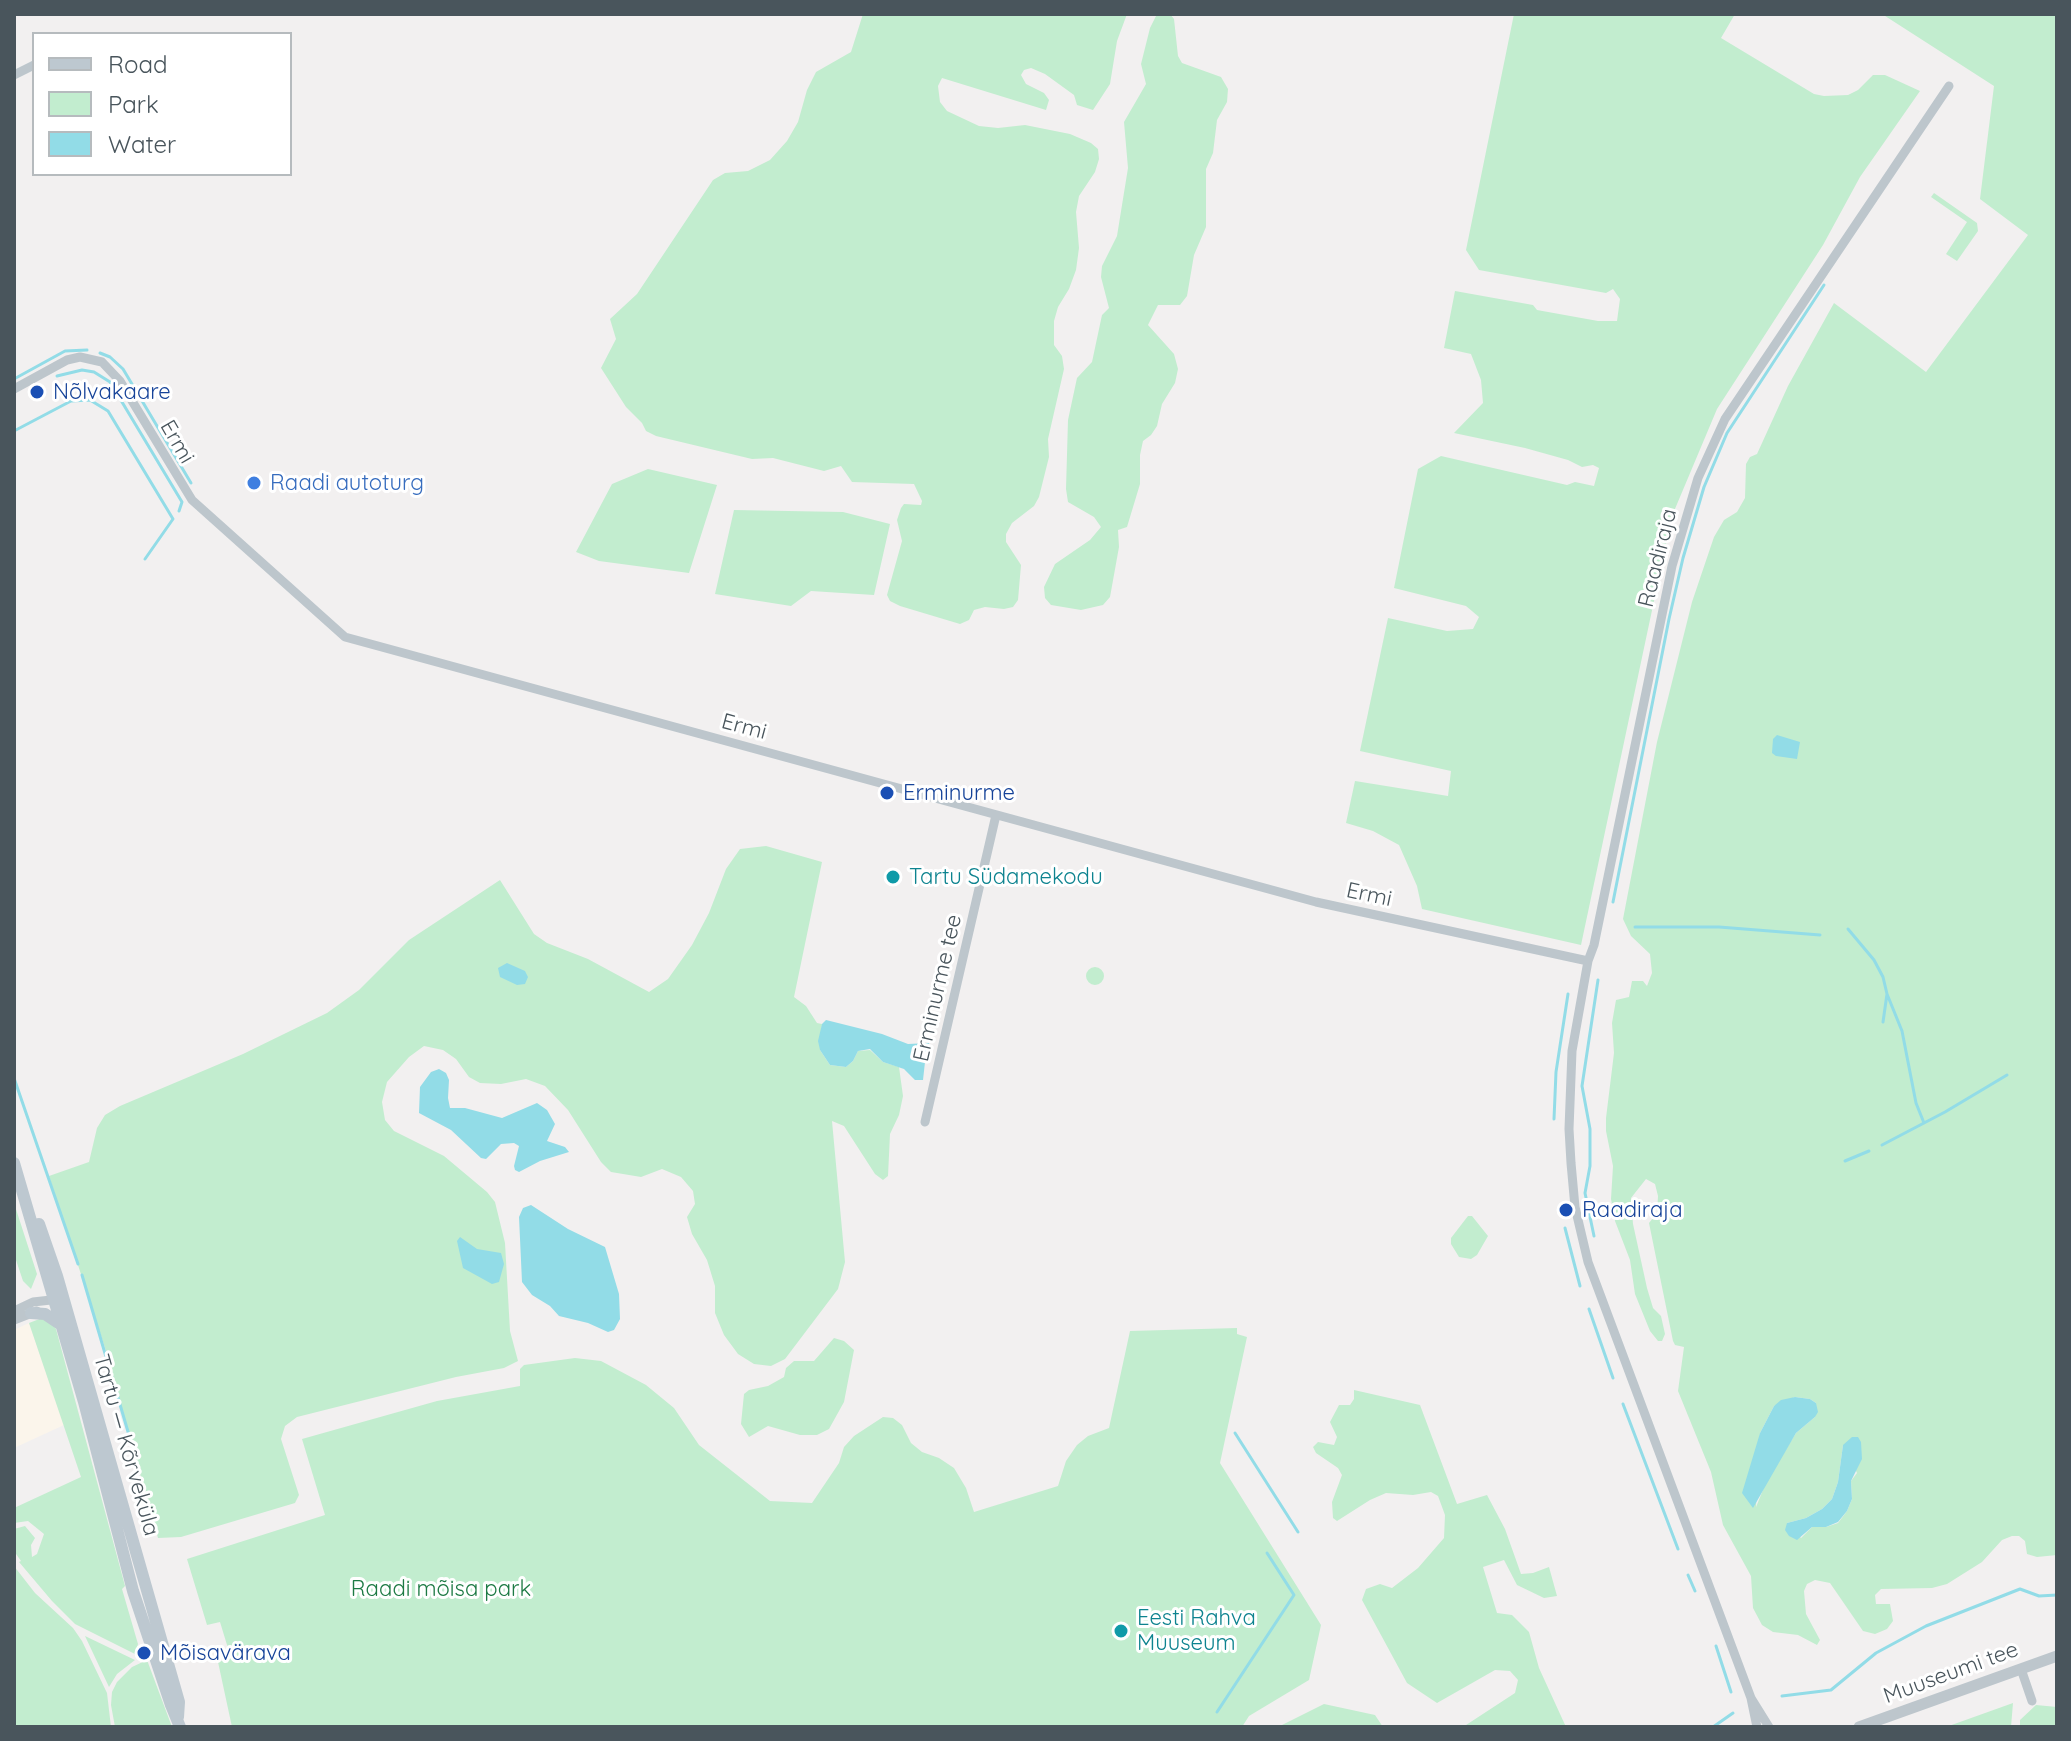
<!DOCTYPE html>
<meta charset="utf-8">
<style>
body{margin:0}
#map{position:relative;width:2071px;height:1741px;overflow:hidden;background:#f2f0f0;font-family:Quicksand,sans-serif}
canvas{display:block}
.frame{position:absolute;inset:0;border:16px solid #49555c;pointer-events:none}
.legend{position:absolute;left:32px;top:32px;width:260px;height:144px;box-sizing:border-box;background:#fff;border:2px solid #b6bbbe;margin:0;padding:10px 14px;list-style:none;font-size:24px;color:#49555c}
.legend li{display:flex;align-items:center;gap:16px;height:40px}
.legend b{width:40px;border:2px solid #b6bbbe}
</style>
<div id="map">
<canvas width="2071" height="1741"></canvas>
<div class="frame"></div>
<ul class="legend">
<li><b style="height:10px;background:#bdc8d0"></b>Road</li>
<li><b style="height:22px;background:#c2edcf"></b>Park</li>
<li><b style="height:22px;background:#92dce7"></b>Water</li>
</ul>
</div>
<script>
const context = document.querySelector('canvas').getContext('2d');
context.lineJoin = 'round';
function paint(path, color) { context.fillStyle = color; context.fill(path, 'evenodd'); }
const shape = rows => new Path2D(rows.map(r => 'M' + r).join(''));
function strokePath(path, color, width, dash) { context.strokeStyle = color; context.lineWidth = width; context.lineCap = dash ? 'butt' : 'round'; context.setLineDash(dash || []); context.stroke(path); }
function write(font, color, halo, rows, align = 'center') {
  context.font = font + ' Quicksand,sans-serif'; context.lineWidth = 6; context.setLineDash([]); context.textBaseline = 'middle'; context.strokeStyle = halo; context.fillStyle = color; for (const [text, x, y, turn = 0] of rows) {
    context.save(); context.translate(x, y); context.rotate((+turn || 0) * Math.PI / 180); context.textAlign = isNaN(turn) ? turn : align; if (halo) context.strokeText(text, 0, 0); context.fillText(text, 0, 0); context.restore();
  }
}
paint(shape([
 [29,1323,64,1425,14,1448,14,1330]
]), '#fbf5eb');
paint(shape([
 [863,14,1127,14,1117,41,1110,84,1093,110,1077,105,1074,95,1045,74,1031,68,1024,70,1021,75,1026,84,1044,93,1049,100,1046,110,942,78,938,86,940,102,947,111,979,126,998,128,1025,125,1070,134,1091,143,1098,149,1099,159,1095,172,1079,196,1076,212,1079,248,1076,270,1069,289,1058,307,1054,321,1054,345,1062,356,1064,369,1048,439,1049,457,1039,497,1034,506,1012,523,1006,534,1006,542,1021,565,1018,600,1013,607,1004,609,985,607,974,610,969,620,960,624,900,606,890,601,887,595,902,541,897,520,901,508,904,504,921,505,922,501,914,484,852,482,841,466,824,471,773,458,752,459,656,436,646,431,642,423,626,407,601,368,616,339,610,319,637,294,713,180,725,173,748,171,770,160,787,141,798,122,807,90,816,72,851,52],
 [1157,14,1170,14,1174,19,1178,56,1182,63,1221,77,1228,89,1227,102,1217,120,1213,153,1206,169,1206,227,1194,255,1187,296,1180,305,1158,305,1148,325,1174,354,1178,369,1175,383,1162,404,1157,426,1151,435,1143,441,1140,455,1140,484,1127,527,1118,530,1119,547,1110,597,1103,605,1081,610,1051,605,1045,598,1044,587,1055,564,1090,540,1101,527,1094,517,1068,502,1066,489,1068,420,1077,378,1092,362,1102,315,1109,308,1101,277,1102,266,1117,236,1128,168,1124,122,1146,84,1141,64,1150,28],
 [1514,14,1735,14,1721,38,1814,94,1824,96,1848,95,1858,90,1873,75,1885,75,1920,91,1860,177,1823,245,1717,409,1672,516,1581,945,1422,909,1417,886,1399,845,1373,831,1346,823,1355,781,1448,796,1451,771,1360,751,1388,618,1447,631,1473,629,1479,617,1466,606,1394,588,1418,469,1441,456,1567,485,1575,482,1594,486,1599,468,1593,465,1582,467,1568,460,1525,448,1454,433,1483,403,1481,380,1471,354,1444,348,1455,291,1533,305,1537,310,1598,321,1617,321,1620,299,1613,289,1606,293,1479,270,1466,250],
 [1882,14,2057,14,2057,1555,2037,1557,2027,1554,2025,1541,2019,1536,2012,1536,2002,1540,1982,1562,1947,1584,1932,1588,1881,1589,1875,1595,1876,1604,1890,1604,1893,1621,1887,1629,1875,1634,1863,1631,1830,1583,1815,1580,1807,1584,1804,1591,1806,1614,1820,1640,1817,1645,1798,1635,1773,1632,1762,1625,1753,1608,1751,1576,1723,1525,1711,1472,1678,1391,1684,1347,1675,1345,1673,1341,1649,1223,1657,1213,1658,1196,1655,1184,1646,1179,1631,1198,1633,1224,1647,1288,1653,1308,1661,1316,1665,1334,1662,1341,1658,1341,1650,1331,1635,1294,1630,1260,1615,1221,1611,1199,1613,1166,1606,1131,1606,1118,1614,1053,1612,1023,1616,1000,1629,997,1632,981,1643,981,1647,986,1652,973,1650,954,1631,936,1623,919,1657,742,1692,602,1714,537,1724,520,1737,512,1745,498,1746,464,1750,457,1757,454,1788,386,1834,303,1926,372,2028,235,1980,199,1994,86],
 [1795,1397,1810,1399,1816,1403,1815,1417,1796,1433,1767,1480,1756,1507,1760,1433,1774,1406],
 [1843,1445,1857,1473,1851,1481,1852,1499,1847,1511,1838,1523,1826,1527,1812,1527,1801,1538,1787,1523,1806,1518,1822,1509,1832,1499,1838,1482],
 [1934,193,1977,223,1978,231,1957,261,1946,254,1967,222,1931,197],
 [648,469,717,485,689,573,599,561,576,552,612,484],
 [734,510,843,512,890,524,874,595,811,591,791,606,715,594],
 [766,846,822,862,794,997,806,1006,817,1023,822,1024,820,1050,830,1065,846,1067,853,1061,858,1051,870,1050,883,1062,899,1067,903,1096,899,1115,890,1134,888,1176,883,1180,875,1174,844,1126,832,1121,845,1262,838,1289,785,1359,771,1366,754,1364,738,1354,724,1335,715,1313,715,1286,707,1260,692,1234,687,1217,695,1204,693,1191,681,1177,662,1169,641,1177,611,1172,601,1162,568,1110,545,1086,526,1079,501,1084,480,1083,469,1077,456,1059,443,1050,424,1046,409,1057,387,1082,382,1102,385,1120,394,1131,444,1156,487,1192,495,1202,505,1243,510,1331,518,1361,504,1368,456,1377,297,1417,285,1426,281,1439,299,1495,295,1503,181,1537,158,1538,105,1348,49,1176,89,1162,97,1128,105,1115,120,1106,243,1054,327,1013,359,990,409,940,500,880,534,934,547,943,588,959,649,992,668,979,692,945,709,913,726,869,740,849],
 '1086 976a9 9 0 1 1 18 0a9 9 0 1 1-18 0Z',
 [14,1203,37,1274,31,1289,23,1281,14,1254],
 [1468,1216,1472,1216,1488,1236,1477,1255,1471,1259,1459,1257,1451,1244,1451,1238],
 [42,1318,51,1322,56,1329,125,1586,122,1589,138,1644,135,1654,75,1624,52,1601,19,1562,21,1561,14,1551,14,1529,25,1526,35,1538,31,1545,32,1557,37,1554,44,1534,28,1521,14,1523,14,1508,81,1477,29,1323],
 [1237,1328,1237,1334,1247,1337,1220,1463,1321,1625,1309,1680,1249,1716,1242,1727,232,1727,218,1662,231,1658,220,1622,207,1625,187,1559,325,1515,302,1439,437,1401,520,1386,520,1369,524,1365,575,1358,601,1361,646,1385,674,1408,699,1445,770,1501,812,1503,839,1463,844,1447,854,1436,883,1417,893,1418,902,1425,911,1443,922,1452,939,1458,954,1468,966,1488,974,1512,1058,1486,1066,1461,1077,1445,1088,1436,1109,1428,1130,1331],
 [834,1338,844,1341,854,1350,844,1402,829,1429,817,1435,800,1435,768,1426,749,1437,741,1424,744,1394,749,1390,768,1386,784,1377,786,1368,794,1361,814,1361],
 [1354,1390,1420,1405,1457,1504,1487,1495,1505,1529,1521,1574,1533,1573,1549,1567,1557,1596,1544,1598,1517,1585,1504,1560,1483,1567,1497,1613,1512,1615,1529,1632,1539,1668,1566,1727,1463,1727,1515,1693,1518,1680,1510,1671,1495,1670,1437,1703,1407,1683,1362,1600,1366,1589,1380,1584,1392,1588,1418,1568,1444,1538,1445,1515,1438,1496,1431,1492,1413,1495,1386,1493,1370,1500,1337,1521,1333,1518,1332,1502,1342,1475,1338,1468,1316,1453,1313,1447,1318,1442,1334,1445,1337,1437,1330,1422,1339,1405,1350,1405,1354,1399],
 [14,1566,35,1593,73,1628,82,1641,107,1693,111,1727,14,1727],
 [85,1636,135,1660,117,1674,109,1687],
 [147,1660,172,1727,115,1727,111,1705,112,1692,117,1682,132,1667],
 [2013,1703,2011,1727,1946,1727],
 [1324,1704,1375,1715,1383,1727,1278,1727],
 [2036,1705,2057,1707,2057,1727,2020,1727,2020,1720]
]), '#c2edcf');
paint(shape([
 [1777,735,1800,742,1797,759,1776,756,1772,753,1773,739],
 [507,963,525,971,528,977,525,984,517,985,500,977,498,968],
 [826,1020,882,1034,908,1044,929,1043,931,1053,925,1062,923,1080,915,1080,904,1069,883,1062,870,1049,858,1051,853,1061,846,1067,830,1065,820,1050,818,1041,822,1024],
 [439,1069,446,1073,449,1080,448,1098,450,1108,465,1108,502,1118,537,1103,547,1110,555,1124,547,1141,565,1147,569,1152,540,1161,519,1172,515,1170,514,1166,519,1146,514,1143,501,1144,486,1159,481,1158,451,1130,419,1113,420,1087,431,1072],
 [531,1205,568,1229,605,1247,619,1294,620,1319,614,1330,608,1332,588,1323,559,1316,550,1306,532,1295,522,1282,519,1217,523,1208],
 [460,1237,477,1249,501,1253,504,1264,499,1282,492,1284,463,1268,457,1241],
 [1795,1397,1810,1399,1816,1403,1818,1412,1815,1417,1796,1433,1753,1508,1742,1493,1760,1433,1774,1406,1781,1400],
 [1852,1437,1858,1437,1861,1442,1862,1459,1851,1481,1852,1499,1847,1511,1838,1522,1826,1527,1812,1527,1797,1540,1789,1536,1785,1530,1787,1523,1806,1518,1822,1509,1832,1499,1838,1482,1843,1445]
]), '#92dce7');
strokePath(shape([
 [100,353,110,357,123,369,191,483],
 [57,376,82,370,94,372,110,382,182,502,179,511],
 [14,379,65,351,87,350],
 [14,431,71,401,90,400,108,411,173,519,145,559],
 [1613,902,1669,619,1683,558,1704,487,1727,433,1824,285],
 [1635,927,1719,927,1820,935],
 [1848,929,1874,960,1883,977,1887,994,1883,1022],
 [1887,994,1902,1031,1916,1103,1924,1123],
 [14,1078,78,1264],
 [1554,1119,1556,1072,1568,994],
 [1882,1145,1945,1112,2007,1075],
 [1845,1161,1869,1151],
 [1565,1228,1580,1286],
 [1594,1236,1585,1193,1590,1166,1590,1129,1582,1086,1598,980],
 [82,1275,131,1442],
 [1589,1309,1613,1378],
 [1623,1404,1678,1549],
 [1235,1433,1298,1532],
 [1688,1575,1695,1591],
 [1716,1646,1731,1692],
 [1782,1696,1831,1690,1876,1653,1926,1626,2020,1589,2039,1596,2057,1595],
 [1217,1712,1294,1595,1267,1553],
 [1713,1727,1733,1713]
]), '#92dce7', 3);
strokePath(shape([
 [14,75,34,65],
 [14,389,67,360,80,357,102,362,120,381,192,500,345,637,1316,902,1588,961],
 [925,1122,996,815],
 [14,1311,33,1302,60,1299],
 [14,1320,37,1311],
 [2021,1669,2032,1701],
 [1751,1698,1769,1727],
 [1757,1727,1751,1698,1588,1262,1575,1207,1571,1163,1569,1129,1572,1051,1588,961,1594,945,1672,566,1698,478,1725,419,1949,86]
]), '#bdc6cc', 9);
strokePath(shape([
 [1859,1727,2057,1656]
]), '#bdc6cc', 11);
strokePath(shape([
 [14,1163,84,1402,133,1591,171,1705,180,1727],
 [39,1224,57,1276,179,1702,178,1717],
 [31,1313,45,1314,60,1324]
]), '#bdc8d0', 12);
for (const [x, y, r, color] of [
 [37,392,8,"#1a4fb4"],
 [254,483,8,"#3f7fe0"],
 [887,793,8,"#1a4fb4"],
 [893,877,8,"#0f9aa8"],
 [1566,1210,8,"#1a4fb4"],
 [1121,1631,8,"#0f9aa8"],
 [144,1653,8,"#1a4fb4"]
]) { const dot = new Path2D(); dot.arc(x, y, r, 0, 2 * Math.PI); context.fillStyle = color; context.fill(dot); strokePath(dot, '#fff', 3); }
write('22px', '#164399', '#fff', [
 ["Nõlvakaare",53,392],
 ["Erminurme",903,793],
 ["Raadiraja",1582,1210],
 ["Mõisavärava",160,1653]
], 'left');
write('22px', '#49555c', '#fff', [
 ["Ermi",177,442,60],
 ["Raadiraja",1658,558,-76],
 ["Ermi",744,727,15],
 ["Ermi",1369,895,12],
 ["Erminurme tee",938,988,-77],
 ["Tartu — Kõrveküla",126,1445,74],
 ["Muuseumi tee",1951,1673,-20]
]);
write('22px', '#366cbe', '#fff', [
 ["Raadi autoturg",270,483]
], 'left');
write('22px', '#0d838f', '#fff', [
 ["Tartu Südamekodu",909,877],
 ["Eesti Rahva",1137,1618],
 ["Muuseum",1137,1643]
], 'left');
write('22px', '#1d7a44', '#fff', [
 ["Raadi mõisa park",441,1589]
]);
</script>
